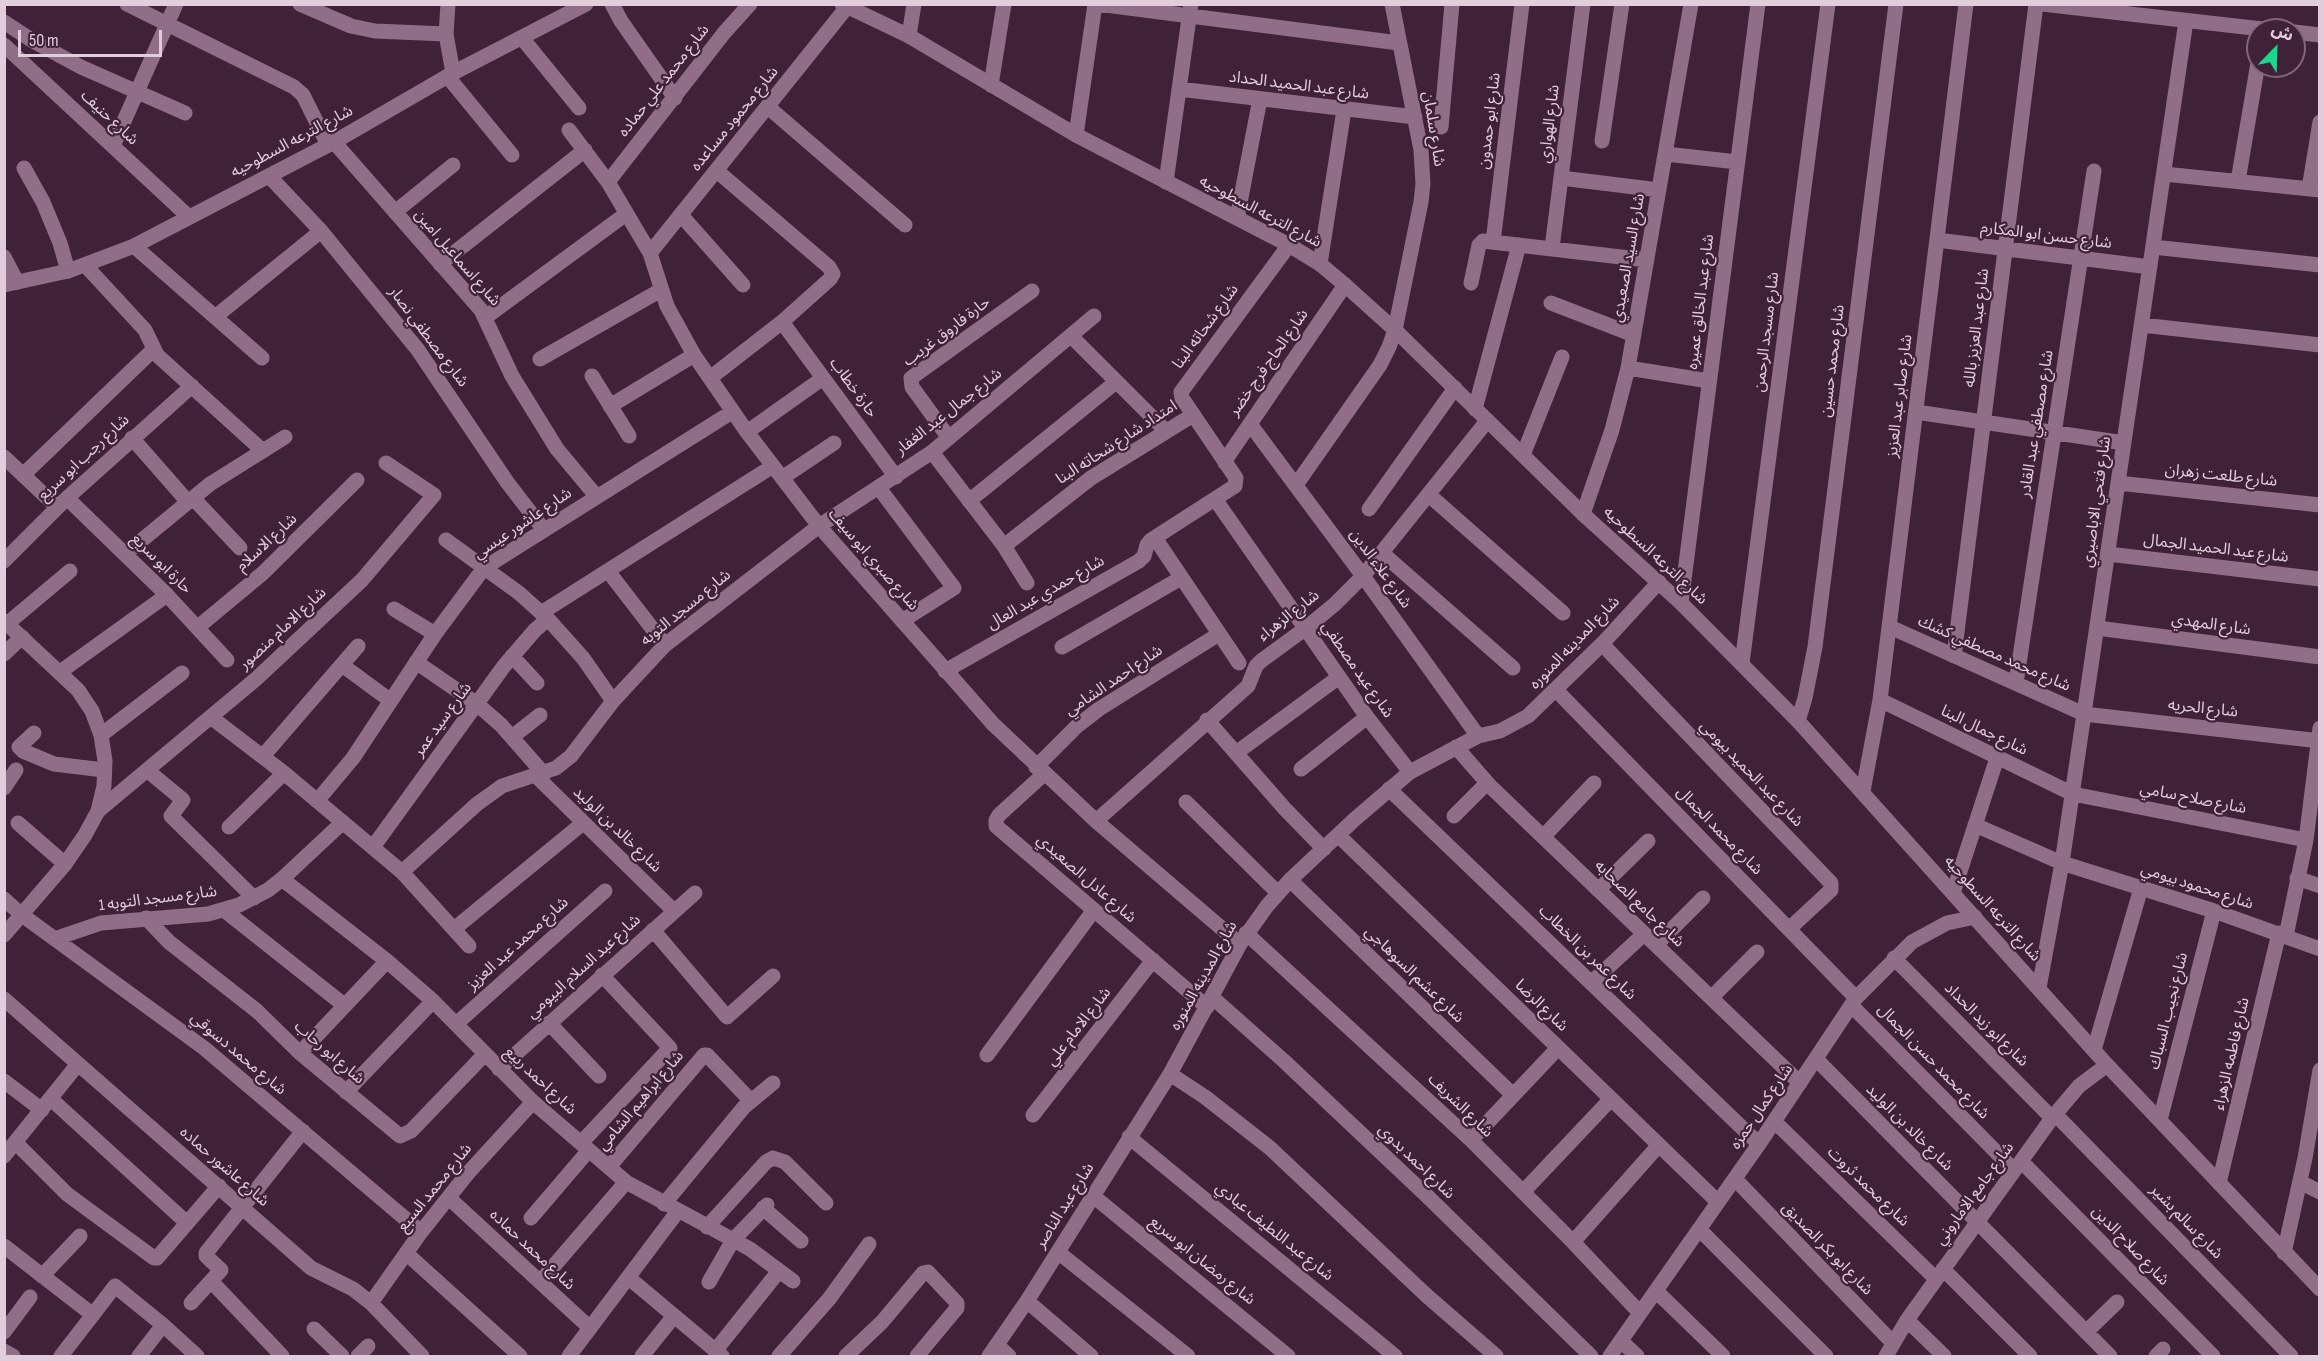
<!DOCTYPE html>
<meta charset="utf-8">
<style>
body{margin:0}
#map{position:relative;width:2324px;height:1361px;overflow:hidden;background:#402238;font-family:"Sofia Sans Condensed","Noto Sans Arabic",sans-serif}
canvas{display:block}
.frame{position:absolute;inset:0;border:6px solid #e1cddb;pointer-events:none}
.north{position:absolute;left:2246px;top:18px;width:60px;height:60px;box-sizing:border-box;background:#402238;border:2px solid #806679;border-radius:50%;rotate:23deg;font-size:16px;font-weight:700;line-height:24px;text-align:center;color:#e1cddb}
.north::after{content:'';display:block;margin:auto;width:21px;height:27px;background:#17d989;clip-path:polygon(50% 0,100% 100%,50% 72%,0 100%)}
.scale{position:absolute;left:18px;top:30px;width:144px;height:27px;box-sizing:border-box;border:3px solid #e1cddb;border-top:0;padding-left:8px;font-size:18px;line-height:21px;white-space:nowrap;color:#e1cddb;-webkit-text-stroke:4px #402238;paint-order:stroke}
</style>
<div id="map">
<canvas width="2324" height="1361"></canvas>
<div class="frame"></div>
<div class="north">ش</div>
<div class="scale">50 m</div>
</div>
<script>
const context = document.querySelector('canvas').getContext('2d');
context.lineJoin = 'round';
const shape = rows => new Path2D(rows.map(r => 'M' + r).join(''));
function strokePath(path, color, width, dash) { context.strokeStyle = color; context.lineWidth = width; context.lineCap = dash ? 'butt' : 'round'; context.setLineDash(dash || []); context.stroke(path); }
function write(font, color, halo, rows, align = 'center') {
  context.font = font + ' "Sofia Sans Condensed","Noto Sans Arabic",sans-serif'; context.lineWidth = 4.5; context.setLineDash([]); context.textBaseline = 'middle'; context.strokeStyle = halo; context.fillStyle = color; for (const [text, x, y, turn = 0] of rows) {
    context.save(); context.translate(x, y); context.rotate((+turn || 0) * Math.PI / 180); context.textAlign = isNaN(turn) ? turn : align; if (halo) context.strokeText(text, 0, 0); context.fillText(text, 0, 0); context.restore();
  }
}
strokePath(shape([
 [127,4,294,87,303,95,328,145],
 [300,4,351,26,375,31,446,34],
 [448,4,446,34,453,73],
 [612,4,621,21,675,98],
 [1098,4,1399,43],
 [2042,4,2271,30],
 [4,22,33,41,81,67,185,113],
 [2294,32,2320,35],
 [909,36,914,4],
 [522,38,579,108],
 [4,45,189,217],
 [448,77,512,155],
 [991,85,1004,4],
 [1179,89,1415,117],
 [768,107,905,225],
 [1441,127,1452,4],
 [569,130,608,182,650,253,667,306,694,355,747,432,819,526,993,724,1096,821,1240,944],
 [1076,135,1095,4],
 [1602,141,1622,4],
 [334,142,481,310,512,376,557,449,597,497],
 [113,146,176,4],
 [1666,154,1737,162],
 [24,168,43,202,60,243,68,271],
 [2164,174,2320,190],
 [269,176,321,231,418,350,507,482,544,530],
 [1561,178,1659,190],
 [2238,181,2258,63],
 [608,182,724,33,750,4],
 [1166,182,1191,4],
 [2309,189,2320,122],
 [395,212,453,165],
 [681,215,743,285],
 [1237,218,1260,99],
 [1937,240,2150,267],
 [1493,242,1522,4],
 [134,246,262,358],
 [2153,247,2320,265],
 [1552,248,1583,4],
 [650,253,847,7],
 [4,257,17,282],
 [440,264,585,150],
 [1320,264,1344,110],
 [85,265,145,330,157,355,263,451],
 [1471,283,1479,245,1483,241,1647,260],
 [1551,303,1634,335],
 [215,317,321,231],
 [486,317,626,214],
 [782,322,896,477],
 [2142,325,2320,345],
 [1071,336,1166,431],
 [540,359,661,290],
 [1628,368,1709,381],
 [592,376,629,436],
 [710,378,782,322,830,279,833,274,829,267,717,171],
 [610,406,694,355],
 [1475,409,1519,245],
 [1916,412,2124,443],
 [1250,424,1363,576,1478,736],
 [747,432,823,378],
 [132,438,188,502],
 [949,438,912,387,911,378,1032,291],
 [932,452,1004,546,1027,583],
 [1523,455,1562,357],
 [4,457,57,507],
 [1225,463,1226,459,1345,285],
 [23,475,153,350],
 [782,478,834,443],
 [2118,483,2320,505],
 [1296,485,1380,365,1389,347,1395,330,1421,202,1423,184,1421,150,1392,4],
 [879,488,954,588,902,621],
 [1429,495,1563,613],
 [67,498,167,595,227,660],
 [193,498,240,548],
 [1215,499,1367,717,1410,772],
 [969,501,1116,382],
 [1369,509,1455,388],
 [1583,514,1612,430,1628,368,1691,4],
 [1155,538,1239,663],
 [446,540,519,593,548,619,583,658,613,701],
 [1004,546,1091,478,1193,415],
 [1382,553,1513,668],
 [125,554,210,484,285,437],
 [2108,554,2320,579],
 [4,561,67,498,192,386],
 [608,571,665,645],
 [1681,603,1758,4],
 [394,609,435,634],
 [541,613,773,466],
 [8,623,70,571],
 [198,627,263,573,357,480],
 [1890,627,2084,714,2320,741],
 [2097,628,2320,657],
 [1602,644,1831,883,1831,890,1789,929],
 [1062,647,1181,578],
 [4,654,22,637],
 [512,656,537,683],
 [1954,656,2036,4],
 [416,662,477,704,501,725,544,774],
 [1742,663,1828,4],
 [342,665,391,701],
 [945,671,1139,561,1144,556,1147,545,1151,540,1235,486,1236,478,1182,398,1181,392,1289,245],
 [60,672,167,595],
 [2016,683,2094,171],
 [1556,690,1856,998],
 [1880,700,2073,794,2306,840],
 [212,718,284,773,402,872,469,946],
 [1207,720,1285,809,1324,849],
 [1798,721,1805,698,1815,647,1896,4],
 [34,733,19,747,23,751,54,764,104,770],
 [101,735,182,673],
 [512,737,540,715],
 [1456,747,1490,786,1800,1083],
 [1236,753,1339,677],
 [263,756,358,646],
 [1036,767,1077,726,1099,709,1219,634],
 [1301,769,1367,717],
 [148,771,183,800,171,816,254,898],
 [1044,774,999,815,996,820,996,826,1207,1007],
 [535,775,674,911],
 [4,788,16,770],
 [1389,789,1759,1144],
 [1863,791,1880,700,1966,4],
 [317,801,353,758,435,634,484,568,732,412],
 [1186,802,1278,893],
 [98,811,256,679,362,580,434,495,386,463],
 [1454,816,1487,783],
 [1096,821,1248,686,1256,666,1261,661,1306,628,1335,604,1363,576,1487,421],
 [18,823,65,864],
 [1975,825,2062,863,2214,911,2320,949],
 [229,827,284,773],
 [1338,835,1718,1202],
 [1543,837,1594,783],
 [373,847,504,666,535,630,548,619],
 [402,872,477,804,502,786,556,768,571,756,613,701,665,645,819,526,932,452,1094,316],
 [2297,878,2320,886],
 [282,879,387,961,433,1001,533,1102,626,1182,750,1249,793,1281],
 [1290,880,1513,1095],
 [1598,890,1648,841],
 [1953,893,1997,758],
 [4,899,22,915,204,1048,421,1232],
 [224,910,344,1005],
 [146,918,169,942,257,1011,300,1053,400,1136,411,1131,485,1054],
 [454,929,583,823],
 [653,930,727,1017,773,976],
 [1246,933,1471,1140,1573,1242,1640,1313],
 [2286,936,2306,840,2320,728],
 [57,938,101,923,208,914,239,905,268,890,282,879,343,822],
 [1656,945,1703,898],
 [1894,958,2052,1118],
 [1591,983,1644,934],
 [2039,988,2062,863,2186,21],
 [1212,997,1284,1061,1425,1194,1591,1356],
 [1711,998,1757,952],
 [4,999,311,1268,353,1289,371,1303,422,1356],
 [1851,1005,2014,1170],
 [549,1023,599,1076],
 [456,1024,605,891],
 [2094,1050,2141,888],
 [300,1053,387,961],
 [987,1055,1094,910],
 [1816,1059,2110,1356],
 [499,1069,695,893],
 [1170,1074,1205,1097,1270,1148,1426,1295,1496,1356],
 [4,1081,42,1110],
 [346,1092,433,1001],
 [51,1099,187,1223],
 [2055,1114,2291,1356],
 [1033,1115,1153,960],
 [2160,1120,2214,911],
 [1774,1121,1936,1279],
 [1129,1137,1395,1356],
 [1471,1140,1558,1048],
 [16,1143,67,1194,154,1258,157,1258,219,1186],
 [581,1143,670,1048,602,975],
 [4,1156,78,1064],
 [2021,1161,2213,1356],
 [609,1167,704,1055,707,1055,751,1101],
 [1735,1179,1893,1343],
 [2300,1182,2320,1192],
 [2219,1183,2279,933],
 [1523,1192,1611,1099],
 [1092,1195,1288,1356],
 [449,1198,590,1328],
 [664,1204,744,1107,773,1083],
 [763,1208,801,1241],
 [531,1218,589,1150],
 [707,1227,766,1162,773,1158,785,1162,826,1203],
 [1699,1229,1826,1356],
 [1573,1242,1659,1145],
 [4,1246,93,1315],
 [1058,1252,1188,1356],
 [406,1253,520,1356],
 [2284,1253,2305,1158,2320,1070],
 [1943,1269,2030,1356],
 [42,1276,80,1236],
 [629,1278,722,1356],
 [211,1281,282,1356],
 [540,1282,626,1182],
 [709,1282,733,1240,767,1205],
 [1656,1291,1723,1356],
 [1027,1301,1091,1356],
 [191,1303,221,1270,206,1256,206,1253,303,1131],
 [371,1303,421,1232,468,1173,533,1102],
 [1907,1320,1944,1356],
 [314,1329,342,1356],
 [4,1332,30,1297],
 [2086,1332,2117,1302],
 [1621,1341,1637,1356],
 [997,1345,1009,1356],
 [4,1351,13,1356],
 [715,1351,779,1271],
 [61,1356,115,1286,163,1325,197,1356],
 [139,1356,163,1325],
 [358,1356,368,1346],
 [569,1356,678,1211],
 [642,1356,674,1316],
 [779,1356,829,1299,869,1244],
 [846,1356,882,1322,923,1273,928,1272,957,1303,957,1308,917,1356],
 [989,1356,1027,1301,1170,1074,1240,944,1267,906,1290,880,1355,819,1410,772,1478,736,1500,731,1528,716,1602,644,1659,582],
 [1610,1356,1759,1144,1856,998,1912,942,1947,923,1975,917],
 [1886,1356,1907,1320,2052,1118,2079,1086,2107,1065],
 [2156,1356,2163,1349]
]), '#916e87', 15);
strokePath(shape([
 [842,4,909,36,1076,135,1289,245,1320,264,1345,285,1395,330,1583,514,1681,603,1798,721,2107,1065,2320,1289],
 [4,285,68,271,134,246,334,142,453,73,586,4],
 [4,621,78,690,92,711,101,735,105,761,104,786,98,811,85,835,65,864,4,935]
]), '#916e87', 15);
write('16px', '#e1cddb', '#402238', [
 ["شارع محمد علي حماده",664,81,-52],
 ["شارع عبد الحميد الحداد",1299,86,7],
 ["شارع حنيف",109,118,43],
 ["شارع محمود مساعده",735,119,-51],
 ["شارع ابو حمدون",1490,121,-83],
 ["شارع الهواري",1550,124,-83],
 ["شارع سلمان",1433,129,81],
 ["شارع الترعه السطوحيه",292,142,-28],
 ["شارع الترعه السطوحيه",1260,212,28],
 ["شارع حسن ابو المكارم",2046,236,7],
 ["شارع اسماعيل امين",457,258,49],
 ["شارع السيد الصعيدي",1629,258,-80],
 ["شارع عبد الخالق عميره",1701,302,-83],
 ["شارع شحاته البنا",1206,327,-54],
 ["شارع عبد العزيز بالله",1977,328,-83],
 ["حارة فاروق غريب",947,332,-37],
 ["شارع مسجد الرحمن",1767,332,-83],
 ["شارع مصطفي نصار",428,337,53],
 ["شارع محمد حسين",1833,361,-83],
 ["شارع الحاج فرج خضر",1269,363,-55],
 ["حارة خطاب",853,388,54],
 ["شارع صابر عبد العزيز",1900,396,-83],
 ["شارع جمال عبد الغفار",949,412,-38],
 ["شارع مصطفي عبد القادر",2037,424,-81],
 ["امتداد شارع شحاته البنا",1117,443,-33],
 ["شارع رجب ابو سريع",84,458,-43],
 ["شارع طلعت زهران",2221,476,6],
 ["شارع فتحي الاباصيري",2097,502,-82],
 ["شارع عاشور عيسي",523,524,-34],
 ["شارع الاسلام",267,543,-43],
 ["شارع عبد الحميد الجمال",2216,549,7],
 ["شارع الترعه السطوحيه",1655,556,43],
 ["شارع صبري ابو سيف",873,560,49],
 ["حارة ابو سريع",161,564,45],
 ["شارع علاء الدين",1380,569,54],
 ["شارع حمدي عبد العال",1046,593,-30],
 ["شارع مسجد التوبه",686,608,-39],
 ["شارع الزهراء",1289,616,-38],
 ["شارع المهدي",2211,625,8],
 ["شارع الامام منصور",283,629,-43],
 ["شارع المدينه المنوره",1575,643,-46],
 ["شارع محمد مصطفي كشك",1994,654,24],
 ["شارع عيد مصطفي",1357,670,55],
 ["شارع احمد الشامي",1114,681,-34],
 ["شارع الحريه",2203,709,6],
 ["شارع سيد عمر",443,720,-54],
 ["شارع جمال البنا",1984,731,26],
 ["شارع عبد الحميد بيومي",1751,774,46],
 ["شارع صلاح سامي",2193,799,11],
 ["شارع خالد بن الوليد",617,830,44],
 ["شارع محمد الجمال",1719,831,46],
 ["شارع عادل الصعيدي",1086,879,41],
 ["شارع محمود بيومي",2197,887,18],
 ["شارع مسجد التوبه 1",158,899,-7],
 ["شارع جامع الصحابه",1639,904,44],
 ["شارع الترعه السطوحيه",1992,909,48],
 ["شارع محمد عبد العزيز",518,944,-42],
 ["شارع عمر بن الخطاب",1587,953,44],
 ["شارع عبد السلام البيومي",584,967,-42],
 ["شارع عشم السوهاجي",1414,975,44],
 ["شارع المدينه المنوره",1204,976,-61],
 ["شارع الرضا",1541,1006,44],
 ["شارع نجيب السباك",2169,1011,-76],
 ["شارع ابو زيد الحداد",1986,1025,45],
 ["شارع الامام علي",1079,1027,-52],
 ["شارع ابو رحاب",329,1053,41],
 ["شارع محمد دسوقي",238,1054,40],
 ["شارع فاطمه الزهراء",2232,1054,-77],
 ["شارع محمد حسن الجمال",1933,1062,46],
 ["شارع احمد ربيع",540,1081,43],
 ["شارع ابراهيم الشامي",641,1101,-50],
 ["شارع الشريف",1460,1106,44],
 ["شارع كمال حمزه",1762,1107,-56],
 ["شارع خالد بن الوليد",1909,1128,45],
 ["شارع احمد بدوي",1416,1162,44],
 ["شارع عاشور حماده",224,1167,41],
 ["شارع محمد ثروت",1868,1187,44],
 ["شارع محمد السبع",435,1188,-51],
 ["شارع جامع الاماروني",1975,1194,-54],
 ["شارع عبد الناصر",1065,1206,-58],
 ["شارع سالم بشير",2186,1222,46],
 ["شارع عبد اللطيف عبادي",1274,1232,39],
 ["شارع صلاح الدين",2130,1246,46],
 ["شارع ابو بكر الصديق",1827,1249,46],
 ["شارع محمد حماده",532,1250,43],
 ["شارع رمضان ابو سريع",1202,1261,39]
]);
</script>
